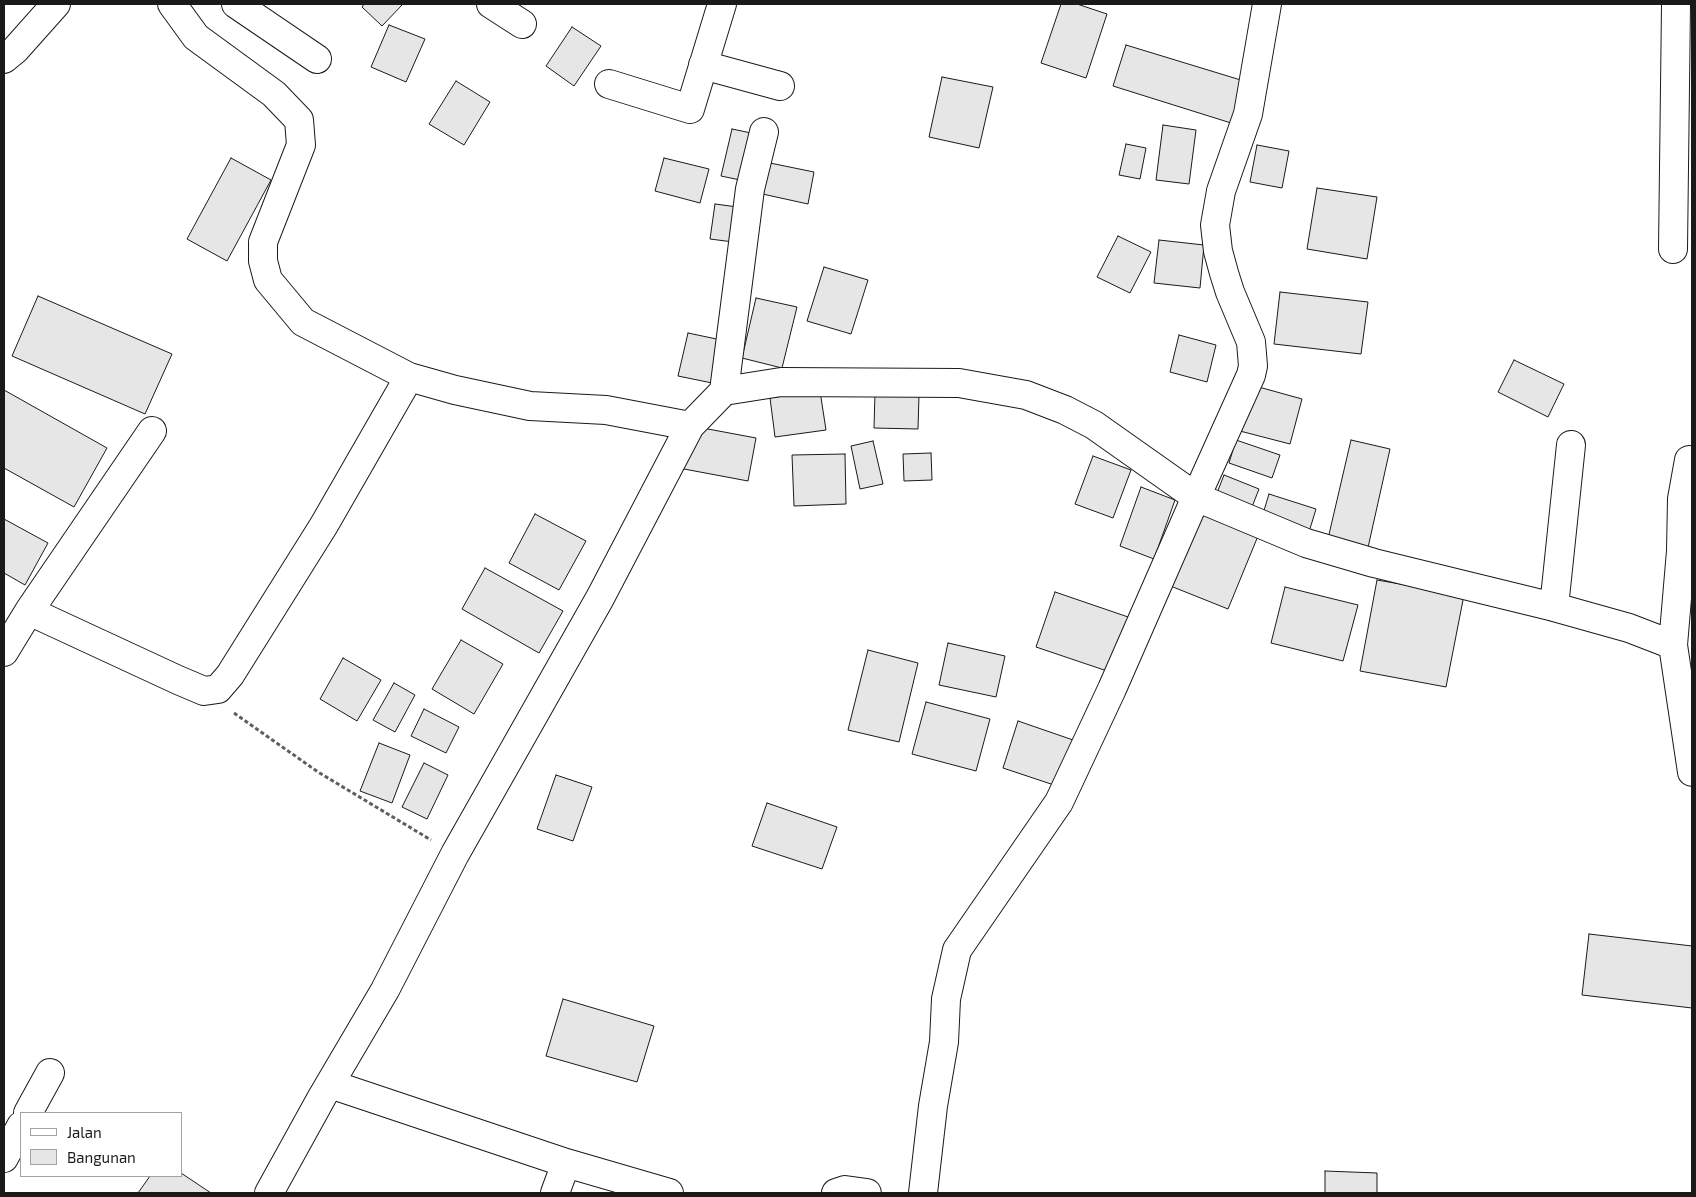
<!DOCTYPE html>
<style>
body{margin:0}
#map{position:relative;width:1696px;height:1197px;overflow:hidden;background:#fff;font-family:"Exo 2",sans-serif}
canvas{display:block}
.frame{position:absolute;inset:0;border:5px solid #1a1a1a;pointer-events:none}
.legend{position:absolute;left:20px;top:1112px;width:162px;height:65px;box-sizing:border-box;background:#fff;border:1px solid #a3a3a3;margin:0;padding:6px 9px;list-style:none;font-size:15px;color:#1a1a1a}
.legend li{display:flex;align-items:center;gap:10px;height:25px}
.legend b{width:25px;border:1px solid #a3a3a3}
</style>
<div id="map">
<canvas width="1696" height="1197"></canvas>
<div class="frame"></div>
<ul class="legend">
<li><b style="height:6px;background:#fff"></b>Jalan</li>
<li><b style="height:14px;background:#e6e6e6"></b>Bangunan</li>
</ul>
</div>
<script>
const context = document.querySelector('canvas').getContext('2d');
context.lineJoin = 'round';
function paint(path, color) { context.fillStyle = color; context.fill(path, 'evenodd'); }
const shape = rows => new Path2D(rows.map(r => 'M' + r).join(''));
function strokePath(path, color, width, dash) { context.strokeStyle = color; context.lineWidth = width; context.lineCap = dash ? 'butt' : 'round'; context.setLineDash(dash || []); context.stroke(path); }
const building = shape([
 [364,4,401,4,402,5,382,26,362,7,364,4],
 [1061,4,1077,4,1107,14,1086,78,1041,63,1061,4],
 [389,25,425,39,406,82,371,67,389,25],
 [572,27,601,46,574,86,546,66,572,27],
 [1126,45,1244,81,1231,123,1113,86,1126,45],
 [942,77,993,87,979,148,929,137,942,77],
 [456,81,490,102,464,145,429,124,456,81],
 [1163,125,1196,130,1189,184,1156,180,1163,125],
 [732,129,756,134,745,181,721,176,732,129],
 [1126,144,1146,148,1140,179,1119,175,1126,144],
 [1257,145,1289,151,1282,188,1250,182,1257,145],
 [231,158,271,180,227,261,187,239,231,158],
 [664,158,709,169,700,203,655,191,664,158],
 [765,162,814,172,808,204,758,193,765,162],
 [1317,188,1377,197,1367,259,1307,249,1317,188],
 [715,204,745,208,741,243,710,239,715,204],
 [1118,236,1151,252,1130,293,1097,277,1118,236],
 [1159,240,1204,245,1200,288,1154,283,1159,240],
 [824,267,868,280,851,334,807,321,824,267],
 [1280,292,1368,302,1361,354,1274,344,1280,292],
 [38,296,172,354,145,414,12,356,38,296],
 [756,298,797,307,782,368,742,358,756,298],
 [688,333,726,341,717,384,678,376,688,333],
 [1179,335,1216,345,1207,382,1170,372,1179,335],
 [1514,360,1564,384,1548,417,1498,392,1514,360],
 [1248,384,1302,399,1290,444,1236,430,1248,384],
 [4,390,107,448,74,507,4,468,4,390],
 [820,391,826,430,775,437,770,398,820,391],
 [875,393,919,395,918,429,874,428,875,393],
 [692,426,756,438,748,481,684,469,692,426],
 [1236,440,1280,455,1272,478,1229,463,1236,440],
 [1351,440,1390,449,1367,552,1327,543,1351,440],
 [873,441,883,484,860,489,851,446,873,441],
 [931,453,932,480,904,481,903,454,931,453],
 [845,454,846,504,794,506,792,455,845,454],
 [1093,456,1131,470,1113,518,1075,504,1093,456],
 [1224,475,1259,489,1250,512,1215,498,1224,475],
 [1141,487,1175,500,1154,559,1120,546,1141,487],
 [1269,494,1316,509,1309,532,1262,517,1269,494],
 [1198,511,1258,536,1228,609,1168,585,1198,511],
 [535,514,586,541,559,590,509,563,535,514],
 [4,519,48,543,25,585,4,573,4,519],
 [485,568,563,611,539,653,462,609,485,568],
 [1377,580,1464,595,1446,687,1360,671,1377,580],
 [1285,587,1358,605,1343,661,1271,643,1285,587],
 [1055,592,1134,619,1116,674,1036,647,1055,592],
 [461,640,503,664,474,714,432,689,461,640],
 [948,643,1005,656,996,697,939,685,948,643],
 [868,650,918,663,899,742,848,730,868,650],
 [343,658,381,680,357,721,320,699,343,658],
 [394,683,415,695,395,732,373,720,394,683],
 [926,702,990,719,976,771,912,754,926,702],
 [424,709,459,727,446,753,411,736,424,709],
 [1018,721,1076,741,1060,787,1003,768,1018,721],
 [379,743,410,755,392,803,360,791,379,743],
 [424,763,448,775,427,819,402,807,424,763],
 [556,775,592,787,573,841,537,829,556,775],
 [767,803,837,827,822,869,752,846,767,803],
 [1589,934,1692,946,1692,1008,1582,995,1589,934],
 [563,999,654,1026,637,1082,546,1056,563,999],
 [1325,1171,1377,1173,1377,1193,1325,1193,1325,1171],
 [181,1173,211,1193,138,1193,150,1176,181,1176,181,1173]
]);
paint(building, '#e6e6e6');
strokePath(building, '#1a1a1a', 1);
const street = shape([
 [172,4,196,37,274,94,299,120,301,145,263,242,263,261,268,280,303,322,409,377,455,390,530,406,606,410,690,426],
 [236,4,317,59],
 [491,4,522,24],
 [4,59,15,50,56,4],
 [703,65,780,86],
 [609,84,690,109,722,4],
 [1673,249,1676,5],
 [724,391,750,189,764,132],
 [152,431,29,611,178,680,204,691,218,689,230,675,324,525,409,377],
 [1554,607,1571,445],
 [1673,645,1681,551,1682,499,1689,460],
 [4,652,29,611],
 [330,1084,566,1163,669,1193],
 [28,1113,50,1073],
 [4,1158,21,1126],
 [269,1193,322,1097,385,990,455,854,600,598,690,426,724,391,781,382,959,383,1026,395,1065,410,1094,425,1196,497,1306,543,1374,563,1554,607,1629,628,1673,645,1692,772],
 [555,1193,566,1163],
 [836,1193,845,1190,867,1193],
 [923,1193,933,1106,944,1042,946,999,957,950,1059,802,1112,689,1196,497,1251,375,1253,366,1251,342,1230,292,1224,273,1218,251,1215,225,1221,191,1248,114,1267,4]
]);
strokePath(street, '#1a1a1a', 30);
strokePath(shape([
 [234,713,318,772,431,840]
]), '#5f5f5f', 3, [4, 2.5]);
strokePath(street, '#fff', 28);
</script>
